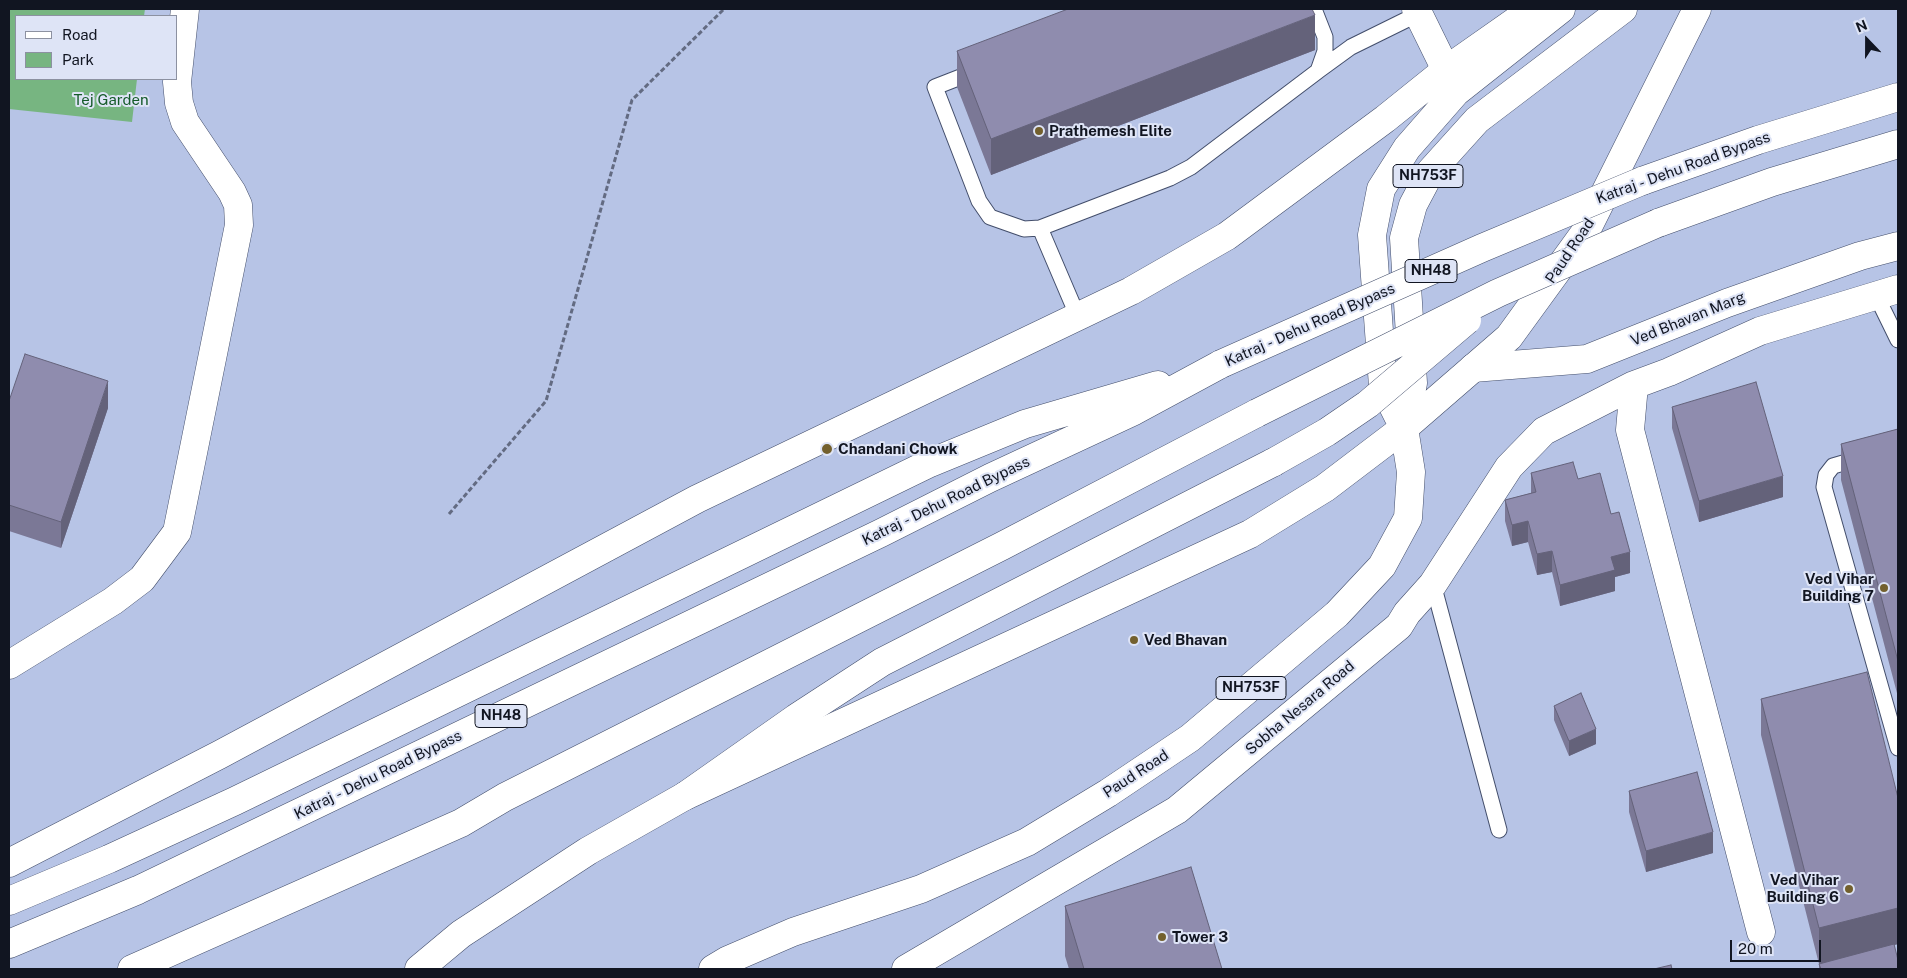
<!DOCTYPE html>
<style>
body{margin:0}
#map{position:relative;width:1907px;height:978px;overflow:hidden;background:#b7c4e6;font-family:"Public Sans",sans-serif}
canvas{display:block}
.frame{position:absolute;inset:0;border:10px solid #111521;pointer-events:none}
.legend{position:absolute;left:15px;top:15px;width:162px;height:65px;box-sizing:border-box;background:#dee4f6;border:1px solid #8c91a1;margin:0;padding:6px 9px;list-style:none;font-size:15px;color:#111521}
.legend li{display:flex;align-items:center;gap:10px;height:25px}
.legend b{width:25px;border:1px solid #8c91a1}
.north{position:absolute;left:1842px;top:15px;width:50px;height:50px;-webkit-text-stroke:4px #dee4f6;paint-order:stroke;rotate:338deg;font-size:14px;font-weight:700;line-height:20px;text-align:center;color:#111521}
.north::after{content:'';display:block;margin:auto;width:18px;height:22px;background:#111521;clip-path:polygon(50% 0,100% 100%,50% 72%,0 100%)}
.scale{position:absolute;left:1730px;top:940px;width:91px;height:22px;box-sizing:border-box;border:2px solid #111521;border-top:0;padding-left:6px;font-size:15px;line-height:18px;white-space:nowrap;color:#111521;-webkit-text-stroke:4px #dee4f6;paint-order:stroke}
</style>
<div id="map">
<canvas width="1907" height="978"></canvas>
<div class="frame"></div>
<ul class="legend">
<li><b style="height:6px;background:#fff"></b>Road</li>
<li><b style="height:14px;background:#77b581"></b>Park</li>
</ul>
<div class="north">N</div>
<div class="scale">20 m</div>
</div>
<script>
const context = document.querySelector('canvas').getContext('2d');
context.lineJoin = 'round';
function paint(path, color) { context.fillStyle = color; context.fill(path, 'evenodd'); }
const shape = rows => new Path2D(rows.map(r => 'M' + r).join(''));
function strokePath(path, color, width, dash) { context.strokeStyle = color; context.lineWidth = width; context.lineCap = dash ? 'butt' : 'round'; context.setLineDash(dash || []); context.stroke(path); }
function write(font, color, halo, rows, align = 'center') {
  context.font = font + ' "Public Sans",sans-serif'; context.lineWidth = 4; context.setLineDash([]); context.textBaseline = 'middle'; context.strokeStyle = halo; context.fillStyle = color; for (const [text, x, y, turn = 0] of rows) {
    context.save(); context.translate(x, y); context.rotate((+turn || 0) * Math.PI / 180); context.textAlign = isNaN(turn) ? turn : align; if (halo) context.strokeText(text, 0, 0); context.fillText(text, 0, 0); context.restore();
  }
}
paint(shape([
 [9,9,145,9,144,16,16,16,16,79,137,79,132,122,9,109]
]), '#77b581');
const lane = shape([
 [976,71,935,87,979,201,990,217,1024,229,1040,228,1170,178,1191,167,1318,71,1325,51,1325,37,1314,9],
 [1318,71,1351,47,1418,14],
 [1040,228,1078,317],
 [1876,295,1898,340],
 [1898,447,1833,466,1826,475,1824,487,1898,748],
 [1433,584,1499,830]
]);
const street = shape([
 [1416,9,1446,70],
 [9,665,113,601,142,579,177,532,239,225,238,205,232,192,185,122,179,103,177,82,185,9],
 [1761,932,1630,430,1634,385,1669,372,1760,331,1898,289],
 [906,969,1177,810,1399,626,1407,613,1433,584,1509,467,1544,431,1634,385]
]);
const secondary = shape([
 [1473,368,1587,359,1727,303,1860,256,1898,246]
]);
const primary = shape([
 [1404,428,1413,383,1404,238,1413,205,1431,171,1477,120,1623,9],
 [9,863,219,755,697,499,1131,291,1227,236,1385,119,1446,70,1533,9],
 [419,969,461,934,588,851,685,796,1250,534,1325,488,1404,428,1509,337,1586,231,1697,9],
 [713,969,728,960,793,932,921,889,1027,842,1108,793,1190,738,1337,614,1382,566,1408,518,1411,472,1404,428,1383,386,1372,235,1381,189,1407,148,1456,92,1561,9]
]);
const highway = shape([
 [1642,181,1758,140,1898,97],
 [1658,223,1772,182,1898,144],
 [685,796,796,718,882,662,1274,462],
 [9,901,109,859,235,801,930,463,1025,424,1158,385],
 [9,944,138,890,367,780,881,533,990,478,1134,411,1221,364],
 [132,969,461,823,505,797,1002,546,1257,413]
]);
strokePath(lane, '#434e6b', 17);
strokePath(street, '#434e6b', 29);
strokePath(secondary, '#434e6b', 29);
strokePath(primary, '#434e6b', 29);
strokePath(highway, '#434e6b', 29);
strokePath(shape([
 [449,514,546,401,632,100,724,9]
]), '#636b82', 3, [5, 2.5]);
strokePath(lane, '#fff', 15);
strokePath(street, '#fff', 28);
strokePath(secondary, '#fff', 28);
strokePath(primary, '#fff', 28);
strokePath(highway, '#fff', 28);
const highwayBridge = shape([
 [1221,364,1482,248,1642,181],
 [1257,413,1498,293,1658,223],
 [1274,462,1327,432,1368,404,1467,320]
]);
strokePath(highwayBridge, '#434e6b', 29, []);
strokePath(highwayBridge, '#fff', 28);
paint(shape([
 [1315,50,991,175,957,87,957,51],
 [9,401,108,408,61,548,9,531],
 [1672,407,1783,497,1699,522,1672,428],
 [1898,429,1898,697,1841,480,1841,444],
 [1531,473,1578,479,1611,514,1630,573,1615,577,1615,591,1560,606,1552,572,1537,575,1528,542,1512,546,1505,521,1505,500,1531,493],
 [1761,699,1898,798,1898,944,1894,945,1898,969,1819,969,1819,964,1761,735],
 [1554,706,1596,744,1569,756,1554,720],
 [1629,791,1713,853,1646,872,1629,812],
 [1065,906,1222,969,1069,969,1065,956]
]), '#7b7896');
paint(shape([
 [1315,15,1315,50,991,175,991,139],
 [108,381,108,408,61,548,61,522],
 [1783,476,1783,497,1699,522,1699,501],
 [1528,521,1528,542,1512,546,1512,525],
 [1552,551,1552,572,1537,575,1537,554],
 [1630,552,1630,573,1615,577,1615,591,1560,606,1560,585,1611,557],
 [1596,729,1596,744,1569,756,1569,741],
 [1713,832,1713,853,1646,872,1646,851],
 [1898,908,1898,944,1819,964,1819,928]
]), '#64627a');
const building = shape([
 [1068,9,1312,9,1315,15,991,139,957,51,1068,9],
 [25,354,108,381,61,522,9,505,9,401,25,354],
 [1756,382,1783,476,1699,501,1672,407,1756,382],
 [1898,429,1898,661,1841,444,1898,429],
 [1573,462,1578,479,1600,473,1611,514,1619,512,1630,552,1611,557,1615,570,1560,585,1552,551,1537,554,1528,521,1512,525,1505,500,1536,492,1531,473,1573,462],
 [1867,672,1898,798,1898,908,1819,928,1761,699,1867,672],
 [1581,693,1596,729,1569,741,1554,706,1581,693],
 [1697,772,1713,832,1646,851,1629,791,1697,772],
 [1191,867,1222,969,1084,969,1065,906,1191,867],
 [1894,944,1898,960,1898,969,1821,969,1819,964,1894,944],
 [1671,965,1672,969,1654,969,1671,965]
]);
paint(building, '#8f8cae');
strokePath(building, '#64627a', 1);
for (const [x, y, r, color] of [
 [1039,131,5,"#73602e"],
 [827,449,6,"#73602e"],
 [1884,588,5,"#73602e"],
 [1134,640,5,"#73602e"],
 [1849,889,5,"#73602e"],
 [1162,937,5,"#73602e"]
]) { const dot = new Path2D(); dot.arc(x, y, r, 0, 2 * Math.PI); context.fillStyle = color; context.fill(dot); strokePath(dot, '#dee4f6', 2); }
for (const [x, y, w] of [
 [1428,176,70],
 [1431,271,52],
 [1251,688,70],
 [501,716,52]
]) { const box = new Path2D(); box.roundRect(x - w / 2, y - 11.5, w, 23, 4); context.fillStyle = '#dee4f6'; context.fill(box); strokePath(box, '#111521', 1); }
write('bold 14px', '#111521', null, [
 ["NH753F",1428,176],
 ["NH48",1431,271],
 ["NH753F",1251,688],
 ["NH48",501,716]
]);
write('15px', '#145a29', '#dee4f6', [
 ["Tej Garden",111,100]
]);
write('bold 15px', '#111521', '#dee4f6', [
 ["Prathemesh Elite",1049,131],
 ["Chandani Chowk",838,449],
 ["Ved Vihar",1874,579,"right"],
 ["Building 7",1874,596,"right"],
 ["Ved Bhavan",1144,640],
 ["Ved Vihar",1839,880,"right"],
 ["Building 6",1839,897,"right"],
 ["Tower 3",1172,937]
], 'left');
write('15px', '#111521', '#dee4f6', [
 ["Katraj - Dehu Road Bypass",1683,168,-20],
 ["Paud Road",1570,251,-56],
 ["Ved Bhavan Marg",1688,319,-22],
 ["Katraj - Dehu Road Bypass",1310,325,-24],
 ["Katraj - Dehu Road Bypass",946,501,-26],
 ["Sobha Nesara Road",1300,708,-40],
 ["Paud Road",1136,774,-33],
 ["Katraj - Dehu Road Bypass",378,775,-26]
]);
</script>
